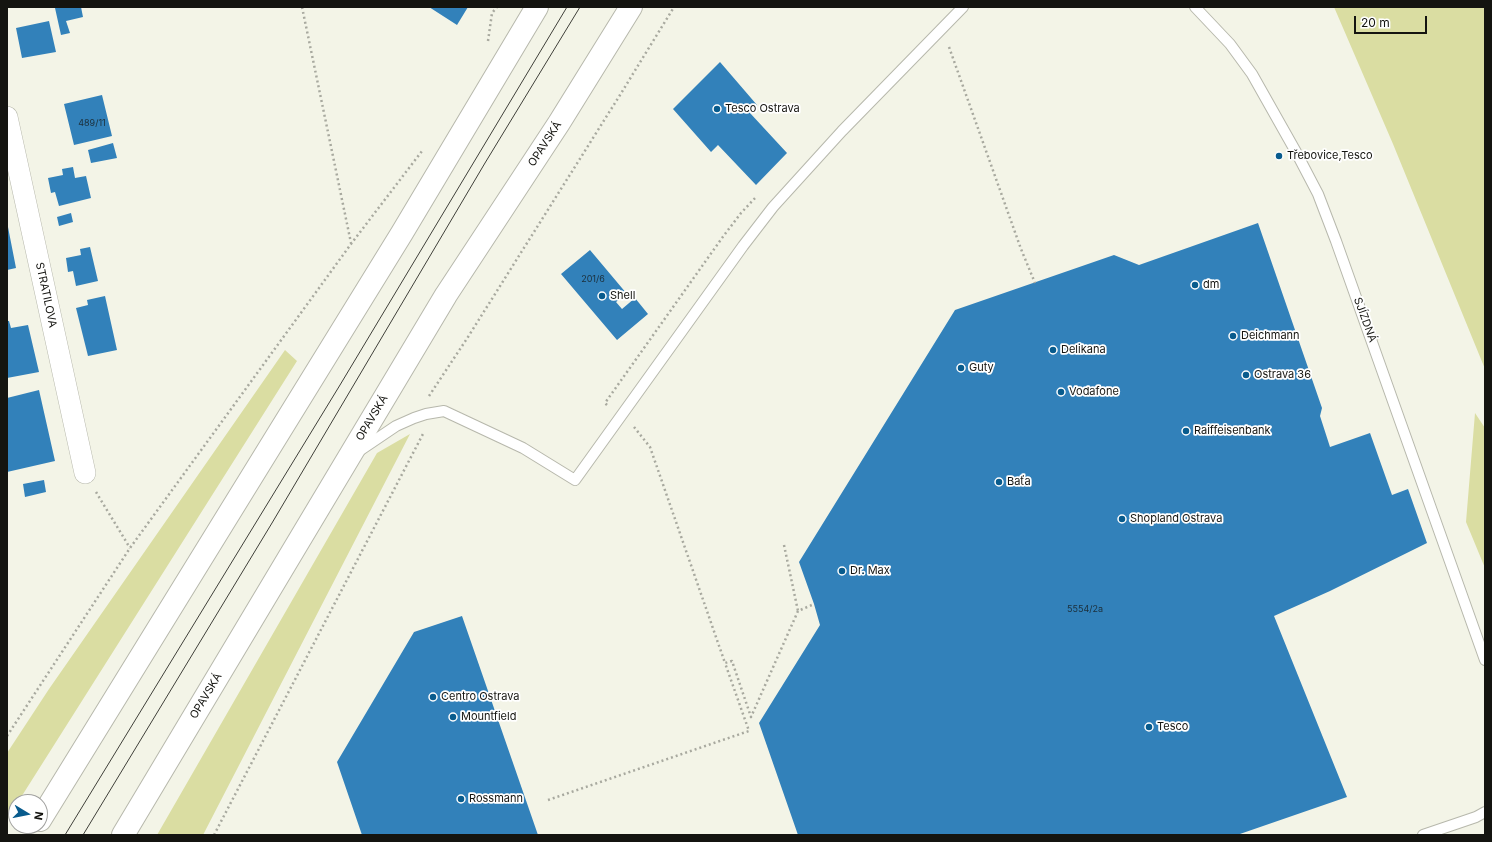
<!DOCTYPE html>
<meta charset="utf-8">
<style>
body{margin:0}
#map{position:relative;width:1492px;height:842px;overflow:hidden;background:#f3f4e7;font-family:Inter,sans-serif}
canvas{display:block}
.frame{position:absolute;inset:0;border:8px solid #141410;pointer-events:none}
.north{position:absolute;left:8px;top:794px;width:40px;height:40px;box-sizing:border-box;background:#fff;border:1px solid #a1a19f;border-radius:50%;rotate:100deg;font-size:11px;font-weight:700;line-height:16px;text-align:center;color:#141410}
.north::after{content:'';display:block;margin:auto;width:14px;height:18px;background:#085b8d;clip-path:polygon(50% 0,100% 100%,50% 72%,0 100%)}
.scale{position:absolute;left:1354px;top:16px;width:73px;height:18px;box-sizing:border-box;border:2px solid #141410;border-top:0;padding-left:5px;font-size:12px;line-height:14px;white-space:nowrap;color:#141410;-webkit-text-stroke:3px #fff;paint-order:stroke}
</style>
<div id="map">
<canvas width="1492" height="842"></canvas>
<div class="frame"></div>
<div class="north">N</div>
<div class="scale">20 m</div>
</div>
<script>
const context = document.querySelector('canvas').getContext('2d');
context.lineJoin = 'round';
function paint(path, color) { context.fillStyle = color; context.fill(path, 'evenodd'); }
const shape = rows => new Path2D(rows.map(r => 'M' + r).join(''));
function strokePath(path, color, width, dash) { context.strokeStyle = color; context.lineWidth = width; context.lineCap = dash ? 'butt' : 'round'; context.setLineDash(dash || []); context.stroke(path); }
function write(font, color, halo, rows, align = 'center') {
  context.font = font + ' Inter,sans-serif'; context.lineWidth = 3.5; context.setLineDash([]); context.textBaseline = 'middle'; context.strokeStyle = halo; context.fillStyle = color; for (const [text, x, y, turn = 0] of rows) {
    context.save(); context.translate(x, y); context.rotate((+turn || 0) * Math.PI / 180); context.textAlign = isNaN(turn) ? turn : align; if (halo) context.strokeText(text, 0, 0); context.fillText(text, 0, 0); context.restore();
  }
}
paint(shape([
 [1334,7,1485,7,1485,369,1393,144],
 [285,350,297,361,18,802,16,802,16,806,7,820,7,753,49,689],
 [1475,413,1485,428,1485,568,1466,522],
 [410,434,203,835,157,835,377,453]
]), '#dadda2');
paint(shape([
 [58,7,81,7,83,17,66,21,70,33,61,35,55,8],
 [429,7,468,7,457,25],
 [49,21,56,52,22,58,16,28],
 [720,62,757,105,750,113,787,153,756,185,718,145,711,152,673,109],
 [102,95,112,136,74,145,64,104],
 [113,143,117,158,91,163,88,150],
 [73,167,75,178,86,176,91,198,59,206,55,192,51,193,48,178,63,175,62,169],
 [71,213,73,222,59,226,57,217],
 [1258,223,1322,408,1320,416,1330,447,1370,433,1392,495,1408,489,1427,543,1330,591,1274,616,1347,797,1237,835,798,835,759,723,820,625,814,604,799,562,955,310,1114,255,1139,265],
 [8,227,16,268,7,270,7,228],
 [90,247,98,281,76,286,73,271,68,272,66,258,81,255,80,249],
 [590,250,627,294,616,302,622,309,635,298,648,314,617,340,561,274],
 [105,296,117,350,88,356,76,308,88,305,87,300],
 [7,321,9,321,11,328,28,325,39,372,7,378],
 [39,390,55,461,7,472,7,398],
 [44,480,46,492,25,497,23,484],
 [462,616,538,835,362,835,337,762,414,632]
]), '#3281ba');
const service = shape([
 [1195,7,1230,44,1252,74,1296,152,1318,194,1336,241,1485,660],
 [359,451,396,426,414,418,426,414,444,411,523,448,575,480,743,246,773,207,842,131,963,7],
 [1423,835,1476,817,1485,812]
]);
const minor = shape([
 [7,117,85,473]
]);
const secondary = shape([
 [40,820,402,233,537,7],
 [123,835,446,295,559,123,631,7]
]);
strokePath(service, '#b7b8ac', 12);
strokePath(minor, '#b7b8ac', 22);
strokePath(secondary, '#b7b8ac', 24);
strokePath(shape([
 [302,7,351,243],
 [488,41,492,13,497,7],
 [949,47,1021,249,1035,283],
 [429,396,468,337,620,95,674,7],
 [607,405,605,403,722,238,741,213,756,197],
 [634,427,650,447,725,663],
 [96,492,130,548],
 [784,545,798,611],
 [7,736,130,548,351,244,422,151],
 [548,800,749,731,725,663,732,661,751,717,798,611,814,604],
 [214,835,424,432]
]), '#a8a99f', 2.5, [2, 3]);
strokePath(service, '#fff', 10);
strokePath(minor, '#fff', 21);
strokePath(secondary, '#fff', 22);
strokePath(shape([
 [65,835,340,385,567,7],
 [83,835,272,523,485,163,580,7]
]), '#3f3f39', 1);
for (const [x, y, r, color] of [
 [717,109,4,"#085b8d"],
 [1279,156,4,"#085b8d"],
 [1195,285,4,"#085b8d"],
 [602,296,4,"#085b8d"],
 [1233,336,4,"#085b8d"],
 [1053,350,4,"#085b8d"],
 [961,368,4,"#085b8d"],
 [1246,375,4,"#085b8d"],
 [1061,392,4,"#085b8d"],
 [1186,431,4,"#085b8d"],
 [999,482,4,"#085b8d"],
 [1122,519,4,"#085b8d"],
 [842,571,4,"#085b8d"],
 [433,697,4,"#085b8d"],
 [453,717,4,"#085b8d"],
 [1149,727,4,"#085b8d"],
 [461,799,4,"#085b8d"]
]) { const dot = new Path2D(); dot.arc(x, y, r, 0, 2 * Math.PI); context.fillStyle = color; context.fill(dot); strokePath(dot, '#fff', 1.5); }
write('9px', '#1c2f3a', null, [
 ["489/11",92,123],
 ["201/6",593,279],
 ["5554/2a",1085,609]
]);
write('11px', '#141410', '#fff', [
 ["Tesco Ostrava",725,109],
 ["Třebovice,Tesco",1287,156],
 ["dm",1203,285],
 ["Shell",610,296],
 ["Deichmann",1241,336],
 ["Delikana",1061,350],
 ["Guty",969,368],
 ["Ostrava 36",1254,375],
 ["Vodafone",1069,392],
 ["Raiffeisenbank",1194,431],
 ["Baťa",1007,482],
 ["Shopland Ostrava",1130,519],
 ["Dr. Max",850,571],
 ["Centro Ostrava",441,697],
 ["Mountfield",461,717],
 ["Tesco",1157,727],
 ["Rossmann",469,799]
], 'left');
write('11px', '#141410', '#fff', [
 ["OPAVSKÁ",545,144,-57],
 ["STRATILOVA",46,295,78],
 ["SJÍZDNÁ",1365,320,70],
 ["OPAVSKÁ",372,418,-59],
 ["OPAVSKÁ",206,696,-59]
]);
</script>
